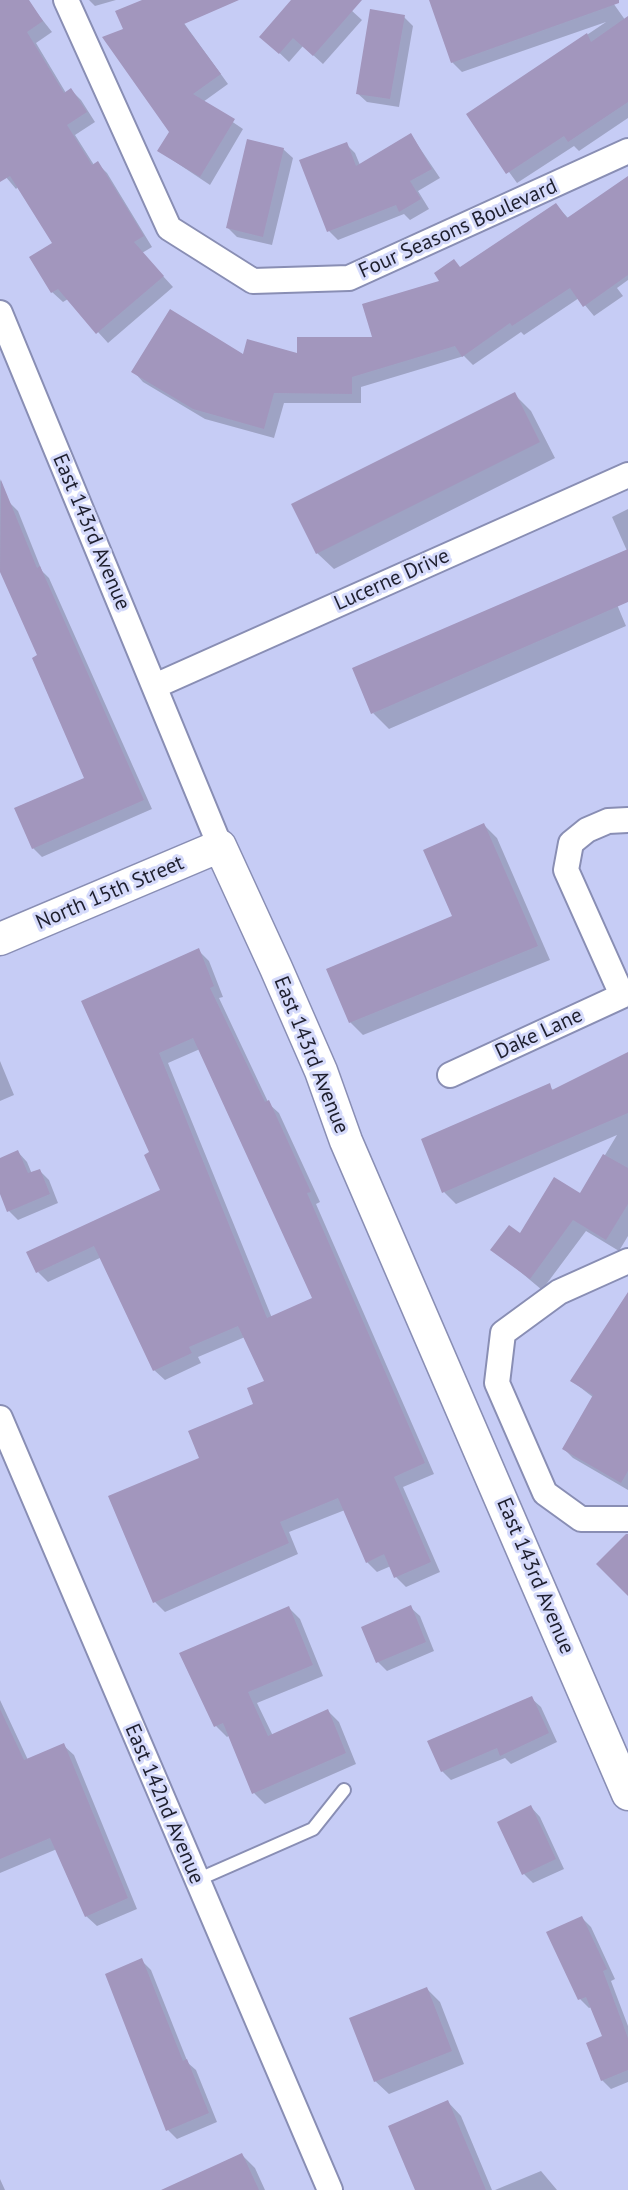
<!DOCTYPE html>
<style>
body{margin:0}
canvas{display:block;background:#c6ccf5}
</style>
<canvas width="628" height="2190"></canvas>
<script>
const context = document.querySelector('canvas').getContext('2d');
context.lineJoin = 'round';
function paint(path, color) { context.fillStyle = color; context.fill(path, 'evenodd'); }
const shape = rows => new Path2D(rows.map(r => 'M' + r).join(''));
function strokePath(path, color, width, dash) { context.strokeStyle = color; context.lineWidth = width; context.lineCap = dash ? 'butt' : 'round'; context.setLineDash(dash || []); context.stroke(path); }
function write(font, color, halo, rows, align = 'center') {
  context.font = font + ' "PT Sans",sans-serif'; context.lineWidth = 6; context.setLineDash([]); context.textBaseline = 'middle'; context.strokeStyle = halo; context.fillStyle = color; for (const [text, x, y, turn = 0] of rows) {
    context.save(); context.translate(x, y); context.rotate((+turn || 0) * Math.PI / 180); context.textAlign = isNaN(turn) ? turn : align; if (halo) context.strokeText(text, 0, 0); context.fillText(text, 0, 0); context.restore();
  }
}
paint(shape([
 [89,0,116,0,95,6],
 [293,0,340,0,362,20,323,64,303,46,289,62,271,45],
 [431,0,611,0,628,24,628,118,579,151,574,146,517,183,468,115,606,22,462,72,452,62],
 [30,4,52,32,36,43,66,93,71,90,81,100,95,122,75,135,94,165,97,163,107,173,152,247,142,253,173,287,108,343,68,299,63,302,52,292,31,258,54,244,18,187,16,189,0,170,0,26],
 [404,17,413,26,399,107,367,102,357,93],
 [181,19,228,84,203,102,243,129,210,185,159,151,171,132],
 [411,135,440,178,418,191,429,209,410,220,404,214,338,240,329,231,346,144,355,153,360,165],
 [283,149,293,158,272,245,237,237,228,228],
 [628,191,628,280,617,288,623,296,594,316,579,298,524,335,521,332,473,365,464,356,361,387,361,403,284,403,274,438,205,419,143,382,134,372,244,357,299,355,374,339,442,282,556,205,569,219],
 [514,394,531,411,555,458,334,569,317,553],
 [0,479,9,502,18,511,42,571,49,578,152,809,42,857,33,848,86,779,39,656,0,569],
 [628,509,628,553,612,517],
 [608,583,626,626,389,729,373,713],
 [484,825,497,838,550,960,363,1035,350,1022,454,917],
 [199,951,209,961,223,997,219,998,269,1104,279,1113,320,1202,316,1204,434,1474,403,1487,440,1572,406,1587,396,1577,391,1566,377,1572,367,1562,345,1510,289,1532,298,1554,165,1612,155,1602,202,1459,255,1405,266,1382,245,1337,198,1357,201,1363,165,1380,154,1370,102,1257,48,1282,38,1272,163,1191,152,1153,84,1002],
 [200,1049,314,1299,272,1318,168,1063],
 [628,1053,628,1236,619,1251,586,1231,542,1290,493,1249,521,1236,581,1195,617,1135,456,1204,444,1192,549,1086,554,1091],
 [0,1061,14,1095,0,1101],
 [18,1152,27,1162,32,1174,40,1171,49,1180,58,1203,18,1220,9,1211,0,1190,0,1160],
 [628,1300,628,1490,573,1458,564,1449,594,1398,572,1381],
 [410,1607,420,1616,434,1651,387,1671,378,1662,364,1628],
 [289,1608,300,1619,323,1676,257,1703,273,1736,328,1711,339,1722,356,1764,265,1804,254,1793,230,1735,227,1737,216,1726],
 [531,1698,541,1707,557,1742,511,1764,505,1758,451,1780,442,1771],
 [0,1700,28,1760,63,1745,74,1755,137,1909,97,1926,86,1916,57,1849,0,1873],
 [531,1807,540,1817,564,1869,533,1883,524,1874],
 [582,1918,591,1927,615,1979,611,1981,628,2026,628,2082,611,2089,602,2080,604,2037,592,2007,589,2008,580,1999],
 [142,1961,151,1970,188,2063,196,2070,217,2122,177,2139,168,2130],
 [427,1989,440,2002,464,2064,389,2094,375,2081],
 [448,2102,461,2116,492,2190,417,2190],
 [242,2155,255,2168,265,2190,186,2190],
 [541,2171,557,2190,495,2190],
 [0,2179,5,2190,0,2190]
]), '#0003');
paint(shape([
 [0,0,29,0,43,21,27,32,64,93,71,88,87,112,67,125,92,165,98,161,144,236,134,242,164,276,96,334,58,289,51,293,29,257,52,243,10,176,0,182],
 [142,0,239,0,184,24,221,74,193,94,235,119,200,177,157,151,169,132,102,37,123,29,115,11],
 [291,0,362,0,313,56,293,38,279,54,259,37],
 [429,0,619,0,619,3,451,63],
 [370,9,405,15,390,99,356,94],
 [628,16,628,102,568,142,564,136,506,174,466,114,587,33,591,42],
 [411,133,432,169,410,181,421,199,399,212,396,205,327,232,299,160,347,142,356,166],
 [247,139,284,148,263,237,226,228],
 [628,176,628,275,583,307,570,288,512,326,510,323,462,357,455,346,352,377,352,394,274,393,264,429,193,409,131,372,170,309,243,354,247,339,297,353,297,337,372,337,362,304,439,281,434,273,454,259,460,267,556,203,567,218],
 [515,392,540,442,316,554,291,504],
 [1,480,37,568,40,566,144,800,32,849,14,808,84,778,32,658,37,655,0,572],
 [628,549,628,602,371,714,352,668],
 [484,823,538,946,349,1023,326,969,452,916,423,850],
 [199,948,214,986,210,988,265,1102,269,1100,311,1192,307,1193,425,1463,394,1477,431,1562,394,1578,384,1554,366,1563,338,1498,280,1522,289,1543,153,1603,108,1496,199,1458,188,1431,253,1404,247,1388,264,1381,238,1326,189,1347,192,1353,153,1371,94,1246,36,1273,26,1252,160,1190,144,1155,149,1152,81,1001],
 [193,1038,312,1298,267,1318,159,1053],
 [628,1052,628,1113,442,1193,421,1139,550,1083,552,1090],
 [18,1150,28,1173,40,1169,50,1194,7,1212,0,1194,0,1158],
 [603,1154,628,1168,628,1204,606,1240,573,1220,530,1279,490,1250,509,1225,520,1233,554,1177,580,1193],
 [628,1292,628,1471,621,1483,562,1449,593,1395,570,1381],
 [626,1534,628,1534,628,1596,596,1564],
 [411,1605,426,1642,376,1663,361,1627],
 [289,1606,313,1665,248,1692,268,1736,328,1709,346,1753,252,1794,223,1723,214,1727,179,1653],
 [532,1696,549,1733,500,1756,497,1748,441,1772,427,1741],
 [0,1709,24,1760,64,1743,128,1898,85,1917,50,1838,0,1859],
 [531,1805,556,1859,522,1875,497,1822],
 [582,1916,607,1969,603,1971,628,2038,628,2070,601,2081,586,2043,602,2036,586,1997,578,2000,546,1932],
 [142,1958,183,2061,187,2059,209,2113,166,2131,105,1974],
 [427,1987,452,2051,374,2082,349,2018],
 [448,2100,486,2190,415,2190,388,2126],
 [242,2153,259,2190,161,2190]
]), '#a296bd');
const service = shape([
 [197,1880,313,1829,344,1790]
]);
const minor = shape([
 [66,0,169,228,253,281,349,278,628,151],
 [0,313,220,846],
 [155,686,628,475],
 [622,995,566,870,571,843,587,830,608,821,628,820],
 [450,1075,628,993],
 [628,1261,559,1292,503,1333,497,1383,545,1493,581,1519,628,1519],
 [0,1418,330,2190]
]);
const tertiary = shape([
 [0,939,220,846,276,968,321,1071,346,1141,628,1794]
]);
strokePath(service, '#898eb4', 16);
strokePath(minor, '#898eb4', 28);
strokePath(tertiary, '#898eb4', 35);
strokePath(service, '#fff', 12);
strokePath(minor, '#fff', 24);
strokePath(tertiary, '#fff', 32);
write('21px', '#1e1f2e', '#d5dafb', [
 ["Four Seasons Boulevard",458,229,-24],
 ["East 143rd Avenue",91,532,67],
 ["Lucerne Drive",392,580,-24],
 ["North 15th Street",110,893,-23],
 ["Dake Lane",539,1034,-25],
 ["East 143rd Avenue",311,1055,68],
 ["East 143rd Avenue",535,1576,67],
 ["East 142nd Avenue",164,1804,67]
]);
</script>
